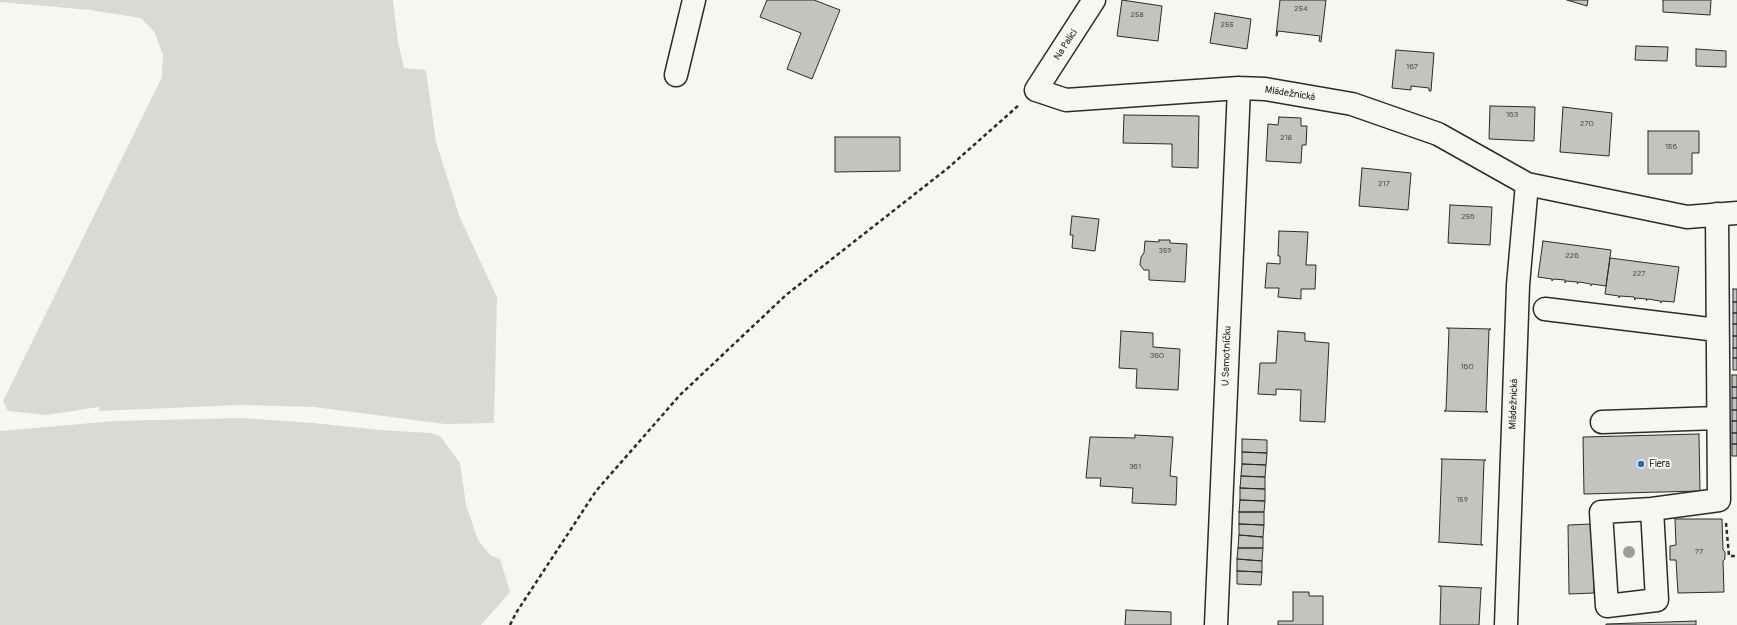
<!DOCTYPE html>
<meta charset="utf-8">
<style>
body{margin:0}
canvas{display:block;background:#f6f6f2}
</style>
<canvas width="1737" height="625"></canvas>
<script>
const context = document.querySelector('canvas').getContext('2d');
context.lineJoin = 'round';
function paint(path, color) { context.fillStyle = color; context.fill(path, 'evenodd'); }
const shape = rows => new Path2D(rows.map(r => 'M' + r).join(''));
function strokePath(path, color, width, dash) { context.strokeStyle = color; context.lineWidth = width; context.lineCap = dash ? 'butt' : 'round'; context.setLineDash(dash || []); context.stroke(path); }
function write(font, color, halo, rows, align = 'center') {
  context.font = font + ' Pangolin,sans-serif'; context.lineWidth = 4; context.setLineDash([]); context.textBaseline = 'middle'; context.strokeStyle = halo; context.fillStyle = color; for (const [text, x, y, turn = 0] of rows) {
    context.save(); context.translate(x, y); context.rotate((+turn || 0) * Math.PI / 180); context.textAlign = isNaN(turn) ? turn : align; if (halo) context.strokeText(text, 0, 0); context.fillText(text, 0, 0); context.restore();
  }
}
paint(shape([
 [0,0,393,0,398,42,404,68,425,70,426,71,436,142,460,218,497,297,494,423,445,424,314,407,241,405,99,411,99,407,46,415,8,411,3,401,162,77,163,55,155,33,141,18,90,10,0,2],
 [242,418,313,423,380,430,431,433,440,436,460,463,466,505,478,540,490,555,500,559,510,592,481,625,0,625,0,431,115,421]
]), '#d9d9d5');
const building = shape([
 [767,0,814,0,840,10,812,79,787,69,801,33,760,17,767,0],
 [1122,0,1162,6,1158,41,1117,36,1122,0],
 [1280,0,1326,0,1321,42,1319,41,1320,36,1278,31,1277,36,1276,36,1280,0],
 [1567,0,1588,0,1587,6,1567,0],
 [1663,0,1711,0,1710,15,1663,12,1663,0],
 [1215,13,1251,19,1247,49,1210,43,1215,13],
 [1636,46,1668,47,1667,61,1635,60,1636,46],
 [1696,49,1726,51,1726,67,1696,66,1696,49],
 [1396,50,1434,53,1431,91,1429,91,1429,88,1411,86,1411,90,1392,88,1396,50],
 [1490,106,1535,107,1534,141,1489,139,1490,106],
 [1563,107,1612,113,1609,156,1560,152,1563,107],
 [1124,115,1199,116,1198,168,1172,167,1172,144,1123,143,1124,115],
 [1279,117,1301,118,1301,126,1307,126,1306,145,1302,145,1301,163,1266,161,1268,124,1278,125,1279,117],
 [1648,131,1699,131,1699,153,1692,153,1692,174,1648,174,1648,131],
 [835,137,900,137,900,171,835,172,835,137],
 [1362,168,1411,173,1408,210,1359,206,1362,168],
 [1450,205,1492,207,1490,245,1448,243,1450,205],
 [1072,216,1099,219,1095,251,1072,248,1073,235,1070,235,1072,216],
 [1279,231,1308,232,1306,265,1316,265,1315,289,1301,289,1301,299,1278,297,1279,288,1265,288,1267,263,1280,264,1280,256,1278,256,1279,231],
 [1159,240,1170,240,1170,243,1187,244,1185,282,1149,280,1149,270,1144,270,1140,265,1141,257,1144,253,1145,241,1159,242,1159,240],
 [1543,241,1611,250,1606,286,1592,284,1591,286,1591,284,1579,282,1577,284,1578,282,1566,281,1565,283,1565,280,1553,279,1552,281,1552,279,1538,277,1543,241],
 [1610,258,1679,267,1674,302,1661,301,1661,303,1660,301,1648,299,1646,301,1647,299,1635,298,1635,300,1634,297,1620,296,1619,298,1619,296,1605,294,1610,258],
 [1733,289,1737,289,1737,302,1733,302,1733,289],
 [1733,302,1737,302,1737,313,1733,313,1733,302],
 [1733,313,1737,313,1737,324,1733,324,1733,313],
 [1733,324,1737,324,1737,336,1733,336,1733,324],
 [1447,328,1491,329,1489,330,1486,411,1488,412,1444,411,1446,410,1449,329,1447,328],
 [1121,331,1153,333,1153,347,1180,349,1178,390,1136,388,1137,369,1119,368,1121,331],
 [1278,331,1305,333,1305,341,1329,343,1325,422,1300,421,1301,390,1276,389,1276,395,1258,394,1260,363,1276,363,1278,331],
 [1733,336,1737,336,1737,348,1733,348,1733,336],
 [1733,348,1737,348,1737,358,1733,358,1733,348],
 [1733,358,1737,358,1737,370,1733,370,1733,358],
 [1732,375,1737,375,1737,387,1732,387,1732,375],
 [1732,387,1737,387,1737,398,1732,398,1732,387],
 [1732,398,1737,398,1737,410,1732,410,1732,398],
 [1732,410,1737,410,1737,421,1732,421,1732,410],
 [1732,421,1737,421,1737,433,1732,433,1732,421],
 [1732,433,1737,433,1737,444,1732,444,1732,433],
 [1699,434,1700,491,1584,494,1583,437,1699,434],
 [1135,435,1173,437,1170,476,1177,477,1176,505,1132,503,1133,488,1100,486,1101,478,1086,478,1090,437,1135,438,1135,435],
 [1242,439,1267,440,1267,453,1242,452,1242,439],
 [1732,444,1737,444,1737,456,1732,456,1732,444],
 [1242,452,1267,453,1266,465,1242,464,1242,452],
 [1441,459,1486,460,1484,461,1481,544,1483,545,1438,542,1439,541,1442,460,1441,459],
 [1242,464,1266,465,1265,477,1241,476,1242,464],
 [1241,476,1265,477,1265,489,1240,488,1241,476],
 [1240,488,1265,489,1265,501,1240,500,1240,488],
 [1240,500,1265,501,1264,512,1239,512,1240,500],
 [1239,512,1264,512,1264,525,1239,524,1239,512],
 [1675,519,1722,519,1723,550,1725,552,1725,559,1723,561,1724,592,1678,593,1676,560,1670,560,1670,546,1676,545,1675,519],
 [1239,524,1264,525,1263,537,1239,535,1239,524],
 [1592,524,1594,593,1569,594,1568,525,1592,524],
 [1239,535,1263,537,1263,548,1238,548,1239,535],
 [1238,548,1263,548,1262,561,1237,559,1238,548],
 [1237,559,1262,561,1262,572,1237,571,1237,559],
 [1237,571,1262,572,1261,585,1237,584,1237,571],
 [1439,586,1482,588,1481,589,1479,625,1440,625,1441,587,1439,586],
 [1293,592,1309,592,1309,596,1323,596,1323,625,1278,625,1278,621,1293,621,1293,592],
 [1126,610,1171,612,1171,625,1125,625,1126,610],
 [1696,621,1696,625,1606,625,1606,624,1696,621]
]);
paint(building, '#c3c3c0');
strokePath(building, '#2b2b2b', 1);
const minor = shape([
 [1094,0,1036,90,1066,100,1239,88,1265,89,1352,104,1438,134,1527,184,1687,217,1737,213],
 [676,75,694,0],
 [1545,309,1717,330],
 [1602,422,1717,418],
 [1652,509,1657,600,1607,606,1601,512,1652,509,1719,500,1717,214],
 [1216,625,1239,88],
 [1506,625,1518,285,1527,184]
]);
strokePath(minor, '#2b2b2b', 25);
strokePath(shape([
 [1726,523,1729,556,1737,556],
 [510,625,516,613,596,491,680,395,786,295,948,168,1019,105]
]), '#2b2b2b', 2.5, [4, 3]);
strokePath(minor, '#f6f6f2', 22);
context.fillStyle = '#9e9e9c';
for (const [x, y] of [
 [1629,552]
]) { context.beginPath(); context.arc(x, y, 6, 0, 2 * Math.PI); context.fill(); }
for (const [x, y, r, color] of [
 [1641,464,4,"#1f6fb2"]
]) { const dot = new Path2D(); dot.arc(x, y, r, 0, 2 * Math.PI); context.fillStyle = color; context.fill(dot); strokePath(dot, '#f6f6f2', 1.5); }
write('8px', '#515150', null, [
 ["254",1301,9],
 ["258",1137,15],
 ["255",1227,25],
 ["167",1412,67],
 ["163",1512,115],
 ["270",1587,124],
 ["218",1286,138],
 ["156",1671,147],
 ["217",1384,184],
 ["256",1468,217],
 ["359",1165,251],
 ["226",1572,256],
 ["227",1639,274],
 ["360",1157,356],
 ["160",1467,367],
 ["361",1135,467],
 ["159",1462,500],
 ["77",1699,552]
]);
write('10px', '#2b2b2b', '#f6f6f2', [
 ["Na Palici",1066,45,-57],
 ["Mládežnická",1290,94,9],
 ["U Samotníčku",1227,356,-88],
 ["Mládežnická",1514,404,-88]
]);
write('10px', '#2b2b2b', '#f6f6f2', [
 ["Fiera",1649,464]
], 'left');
</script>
